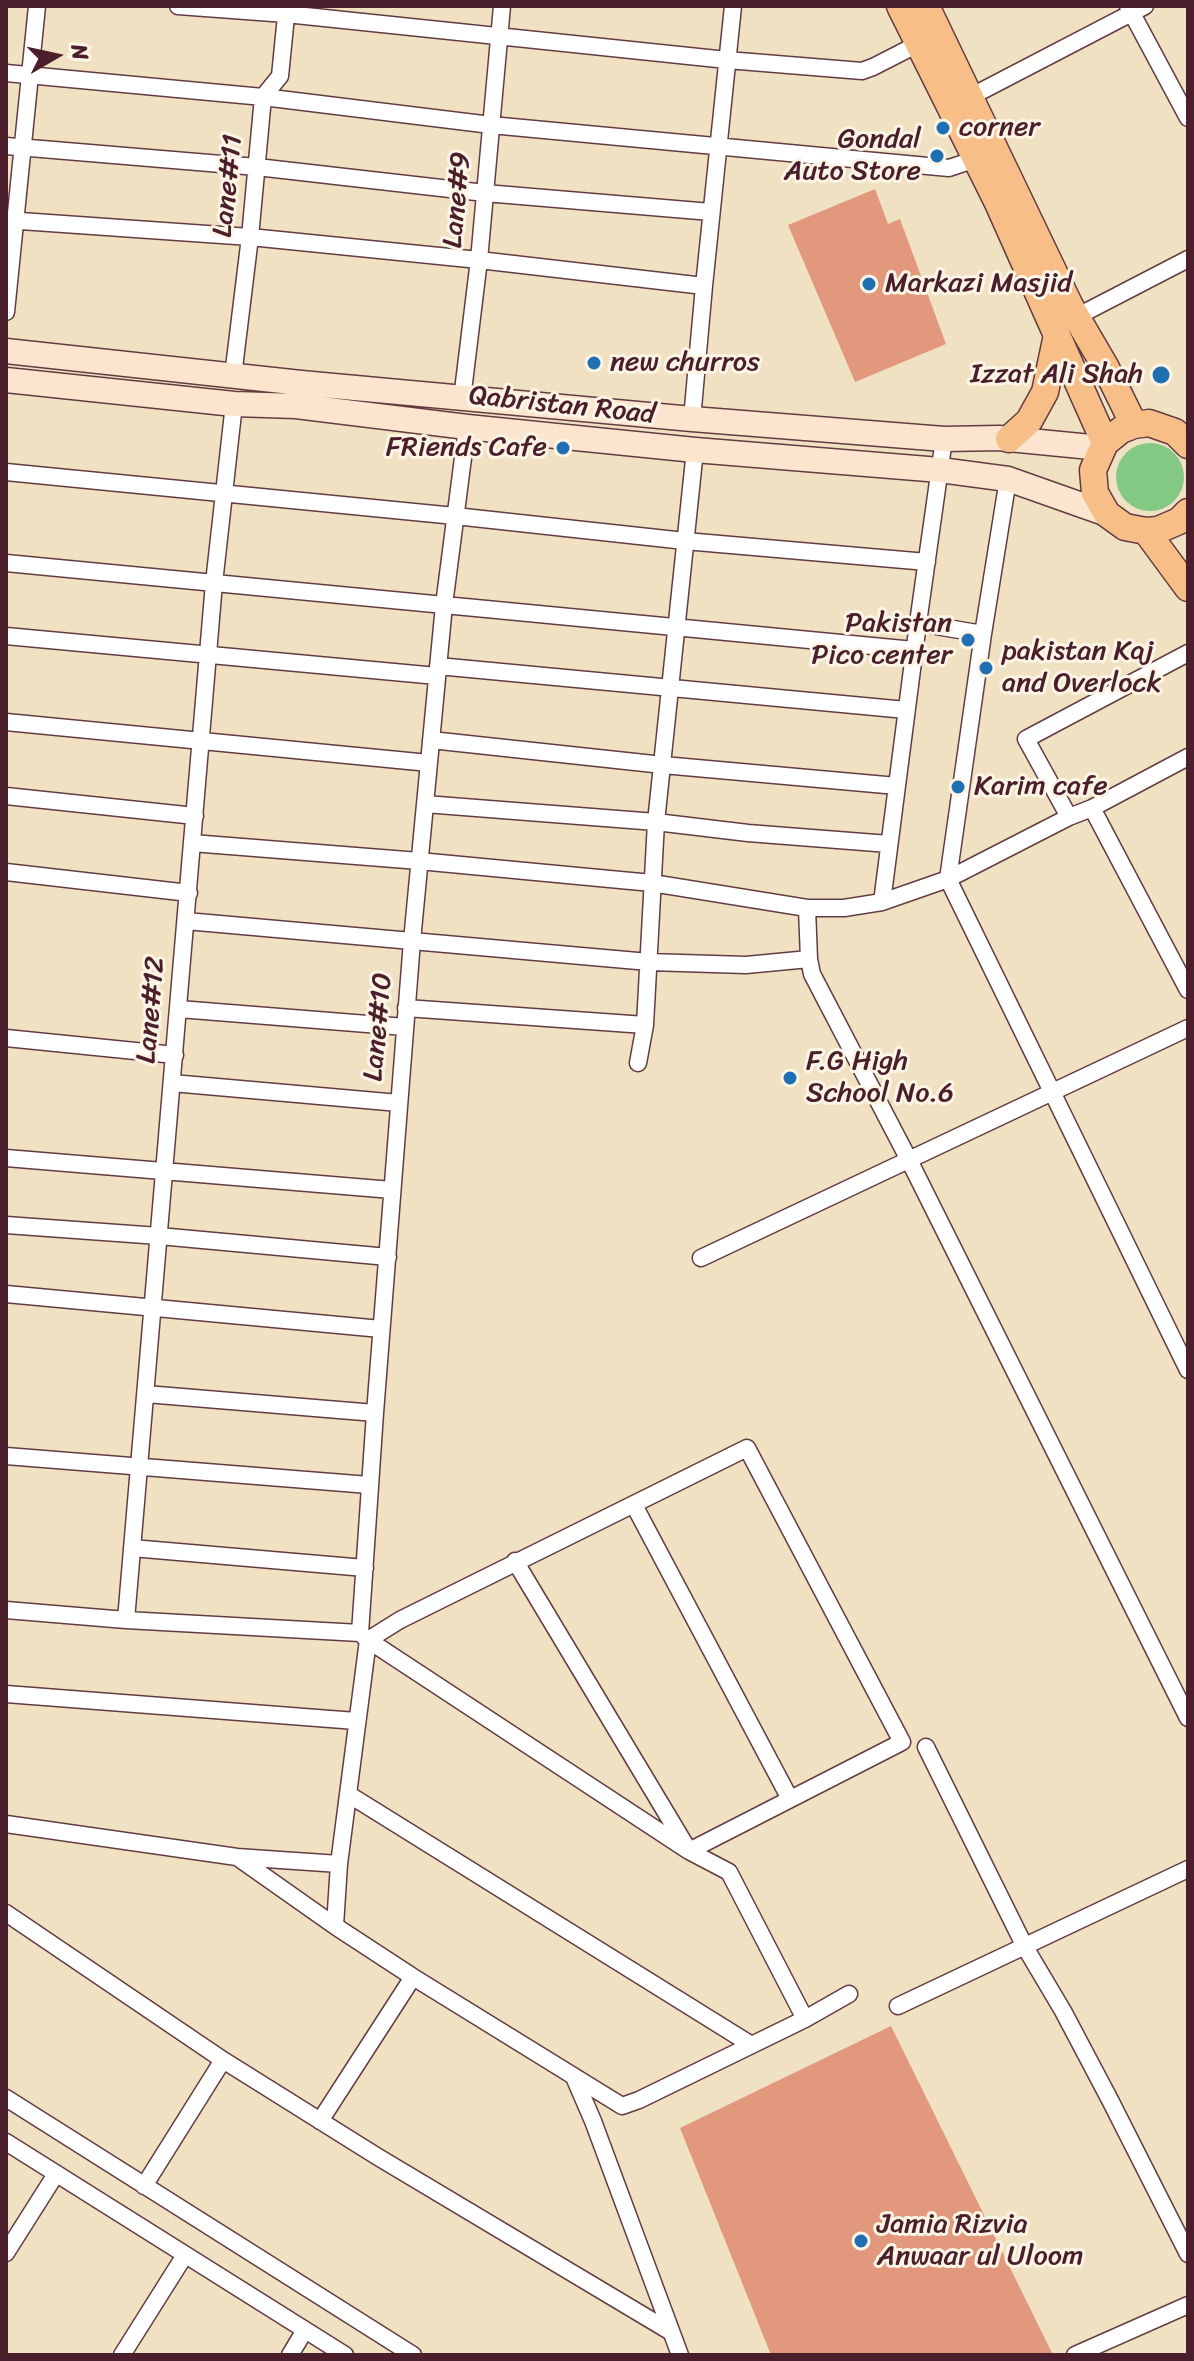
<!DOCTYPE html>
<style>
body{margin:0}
#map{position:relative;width:1194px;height:2361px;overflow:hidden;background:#f1e1c3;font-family:Sriracha,sans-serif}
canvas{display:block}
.frame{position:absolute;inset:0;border:8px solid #4a1f2b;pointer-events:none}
.north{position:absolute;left:16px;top:16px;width:80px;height:80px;-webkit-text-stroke:6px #fcf5e5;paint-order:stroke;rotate:81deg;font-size:22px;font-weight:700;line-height:32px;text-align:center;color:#4a1f2b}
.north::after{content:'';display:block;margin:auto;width:28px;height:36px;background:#4a1f2b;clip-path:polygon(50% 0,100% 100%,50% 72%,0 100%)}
</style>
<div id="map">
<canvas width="1194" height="2361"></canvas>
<div class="frame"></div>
<div class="north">N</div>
</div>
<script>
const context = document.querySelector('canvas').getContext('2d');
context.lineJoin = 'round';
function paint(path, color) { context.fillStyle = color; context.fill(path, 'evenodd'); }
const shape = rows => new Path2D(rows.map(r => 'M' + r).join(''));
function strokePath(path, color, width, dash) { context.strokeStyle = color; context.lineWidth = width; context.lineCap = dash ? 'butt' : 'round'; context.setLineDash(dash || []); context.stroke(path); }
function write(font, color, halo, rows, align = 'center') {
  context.font = font + ' Sriracha,sans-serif'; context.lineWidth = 6; context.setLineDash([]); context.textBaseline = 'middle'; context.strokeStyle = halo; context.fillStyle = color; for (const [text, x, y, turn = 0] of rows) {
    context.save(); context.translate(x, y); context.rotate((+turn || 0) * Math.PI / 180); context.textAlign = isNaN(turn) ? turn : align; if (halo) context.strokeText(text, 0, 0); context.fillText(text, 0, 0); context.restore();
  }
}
paint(shape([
 '1116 477a34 34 0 1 1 68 0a34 34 0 1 1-68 0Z'
]), '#83c883');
paint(shape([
 [875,189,888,224,900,219,946,344,855,382,788,225],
 [891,2026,1053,2355,771,2355,680,2128]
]), '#e2987c');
const street = shape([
 [178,6,286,14,727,60,862,71,873,67,918,44],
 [1128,6,1188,118],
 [6,73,263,97,491,125,949,168,976,159],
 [970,97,1145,6],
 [6,146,257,167,485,193,711,212],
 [6,220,250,237,479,260,704,286],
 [6,312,37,6],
 [1076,317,1188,259],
 [233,376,250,237,263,97,280,76,287,6],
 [462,399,479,260,502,6],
 [692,419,704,286,733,6],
 [6,472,455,516,685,541,927,562],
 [1008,479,983,634,948,879,1188,1370],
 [6,563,914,650],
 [918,623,983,634],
 [6,636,437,676],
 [438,666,906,710],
 [6,722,429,763],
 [431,740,663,765,897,786],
 [6,796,195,816],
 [425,804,656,822,748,833,889,844],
 [1092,808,1188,990],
 [1069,817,1026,739,1188,653],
 [192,843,419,861,652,883,807,908,844,908,882,902,948,879,1069,817,1092,808,1188,757],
 [6,872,189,893],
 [882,902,918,623,944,439],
 [807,908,809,959,812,974,909,1160,1188,1718],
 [186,921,649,962,746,965,809,959],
 [406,1008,645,1025],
 [179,1009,405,1027],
 [6,1038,175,1055],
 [638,1063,645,1025,656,822,695,450],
 [172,1083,399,1103],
 [6,1158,392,1190],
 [6,1225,159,1236,388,1257],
 [701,1258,1188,1028],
 [6,1294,381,1329],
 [146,1394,375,1413],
 [6,1456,369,1485],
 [634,1505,790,1799],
 [132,1548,365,1568],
 [515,1561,689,1851,729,1872,805,2019],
 [6,1610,126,1620,360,1633,368,1640,689,1851,902,1742,747,1448,400,1620,368,1640,339,1864,335,1926],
 [126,1620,214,583,234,404],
 [360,1633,375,1413,412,941,444,605,467,427],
 [6,1694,356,1721],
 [926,1747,1025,1947,1063,2011,1110,2100,1188,2254],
 [348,1794,750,2044],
 [6,1824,237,1857,339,1864],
 [237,1857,335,1926,413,1977,622,2106,639,2100,805,2019,849,1994],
 [6,1913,223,2060,378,2157,671,2332],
 [898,2006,1188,1869],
 [574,2077,593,2121,680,2355],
 [6,2098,413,2355],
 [320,2121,413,1977],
 [6,2142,345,2355],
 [144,2186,223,2060],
 [6,2253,56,2174],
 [122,2355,185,2255],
 [290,2355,305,2330],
 [1075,2355,1188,2305]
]);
const secondary = shape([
 [6,351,301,383,692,419,944,439,999,438,1101,448],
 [6,380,234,404,296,406,467,427,695,450,940,470,1008,479,1107,514]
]);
const primary = shape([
 [900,6,998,203,1105,443],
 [926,6,1070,306,1105,366,1134,425],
 [1009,439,1029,421,1045,392,1057,335],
 [1188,445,1175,432,1149,423,1134,425,1121,430,1105,443,1093,470,1095,493,1107,514,1125,527,1146,531,1158,530,1179,521,1188,512],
 [1146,531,1188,588]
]);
strokePath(street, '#633c42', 19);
strokePath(secondary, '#633c42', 27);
strokePath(primary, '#633c42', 29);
strokePath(street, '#fff', 16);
strokePath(secondary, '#fce5cf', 24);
strokePath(primary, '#f7be88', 26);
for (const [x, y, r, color] of [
 [943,128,8,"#1f6fb2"],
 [937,156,8,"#1f6fb2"],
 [869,284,8,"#1f6fb2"],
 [594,363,8,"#1f6fb2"],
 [1161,375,10,"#1f6fb2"],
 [563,448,8,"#1f6fb2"],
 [968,640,8,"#1f6fb2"],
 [986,668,8,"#1f6fb2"],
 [958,787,8,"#1f6fb2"],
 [790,1078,8,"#1f6fb2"],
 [861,2241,8,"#1f6fb2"]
]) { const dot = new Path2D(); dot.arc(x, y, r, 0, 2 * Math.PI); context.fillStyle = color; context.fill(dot); strokePath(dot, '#fcf5e5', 3); }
write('28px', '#4a1f2b', '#fcf5e5', [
 ["corner",959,128],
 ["Gondal",921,140,"right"],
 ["Auto Store",921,172,"right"],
 ["Markazi Masjid",885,284],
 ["new churros",610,363],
 ["Izzat Ali Shah",1143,375,"right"],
 ["FRiends Cafe",547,448,"right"],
 ["Pakistan",952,624,"right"],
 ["Pico center",952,656,"right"],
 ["pakistan Kaj",1002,652],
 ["and Overlock",1002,684],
 ["Karim cafe",974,787],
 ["F.G High",806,1062],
 ["School No.6",806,1094],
 ["Jamia Rizvia",877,2225],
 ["Anwaar ul Uloom",877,2257]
], 'left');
write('28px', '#4a1f2b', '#fcf5e5', [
 ["Lane#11",229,186,-84],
 ["Lane#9",458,200,-85],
 ["Qabristan Road",562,406,6],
 ["Lane#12",152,1010,-85],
 ["Lane#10",379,1027,-85]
]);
</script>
